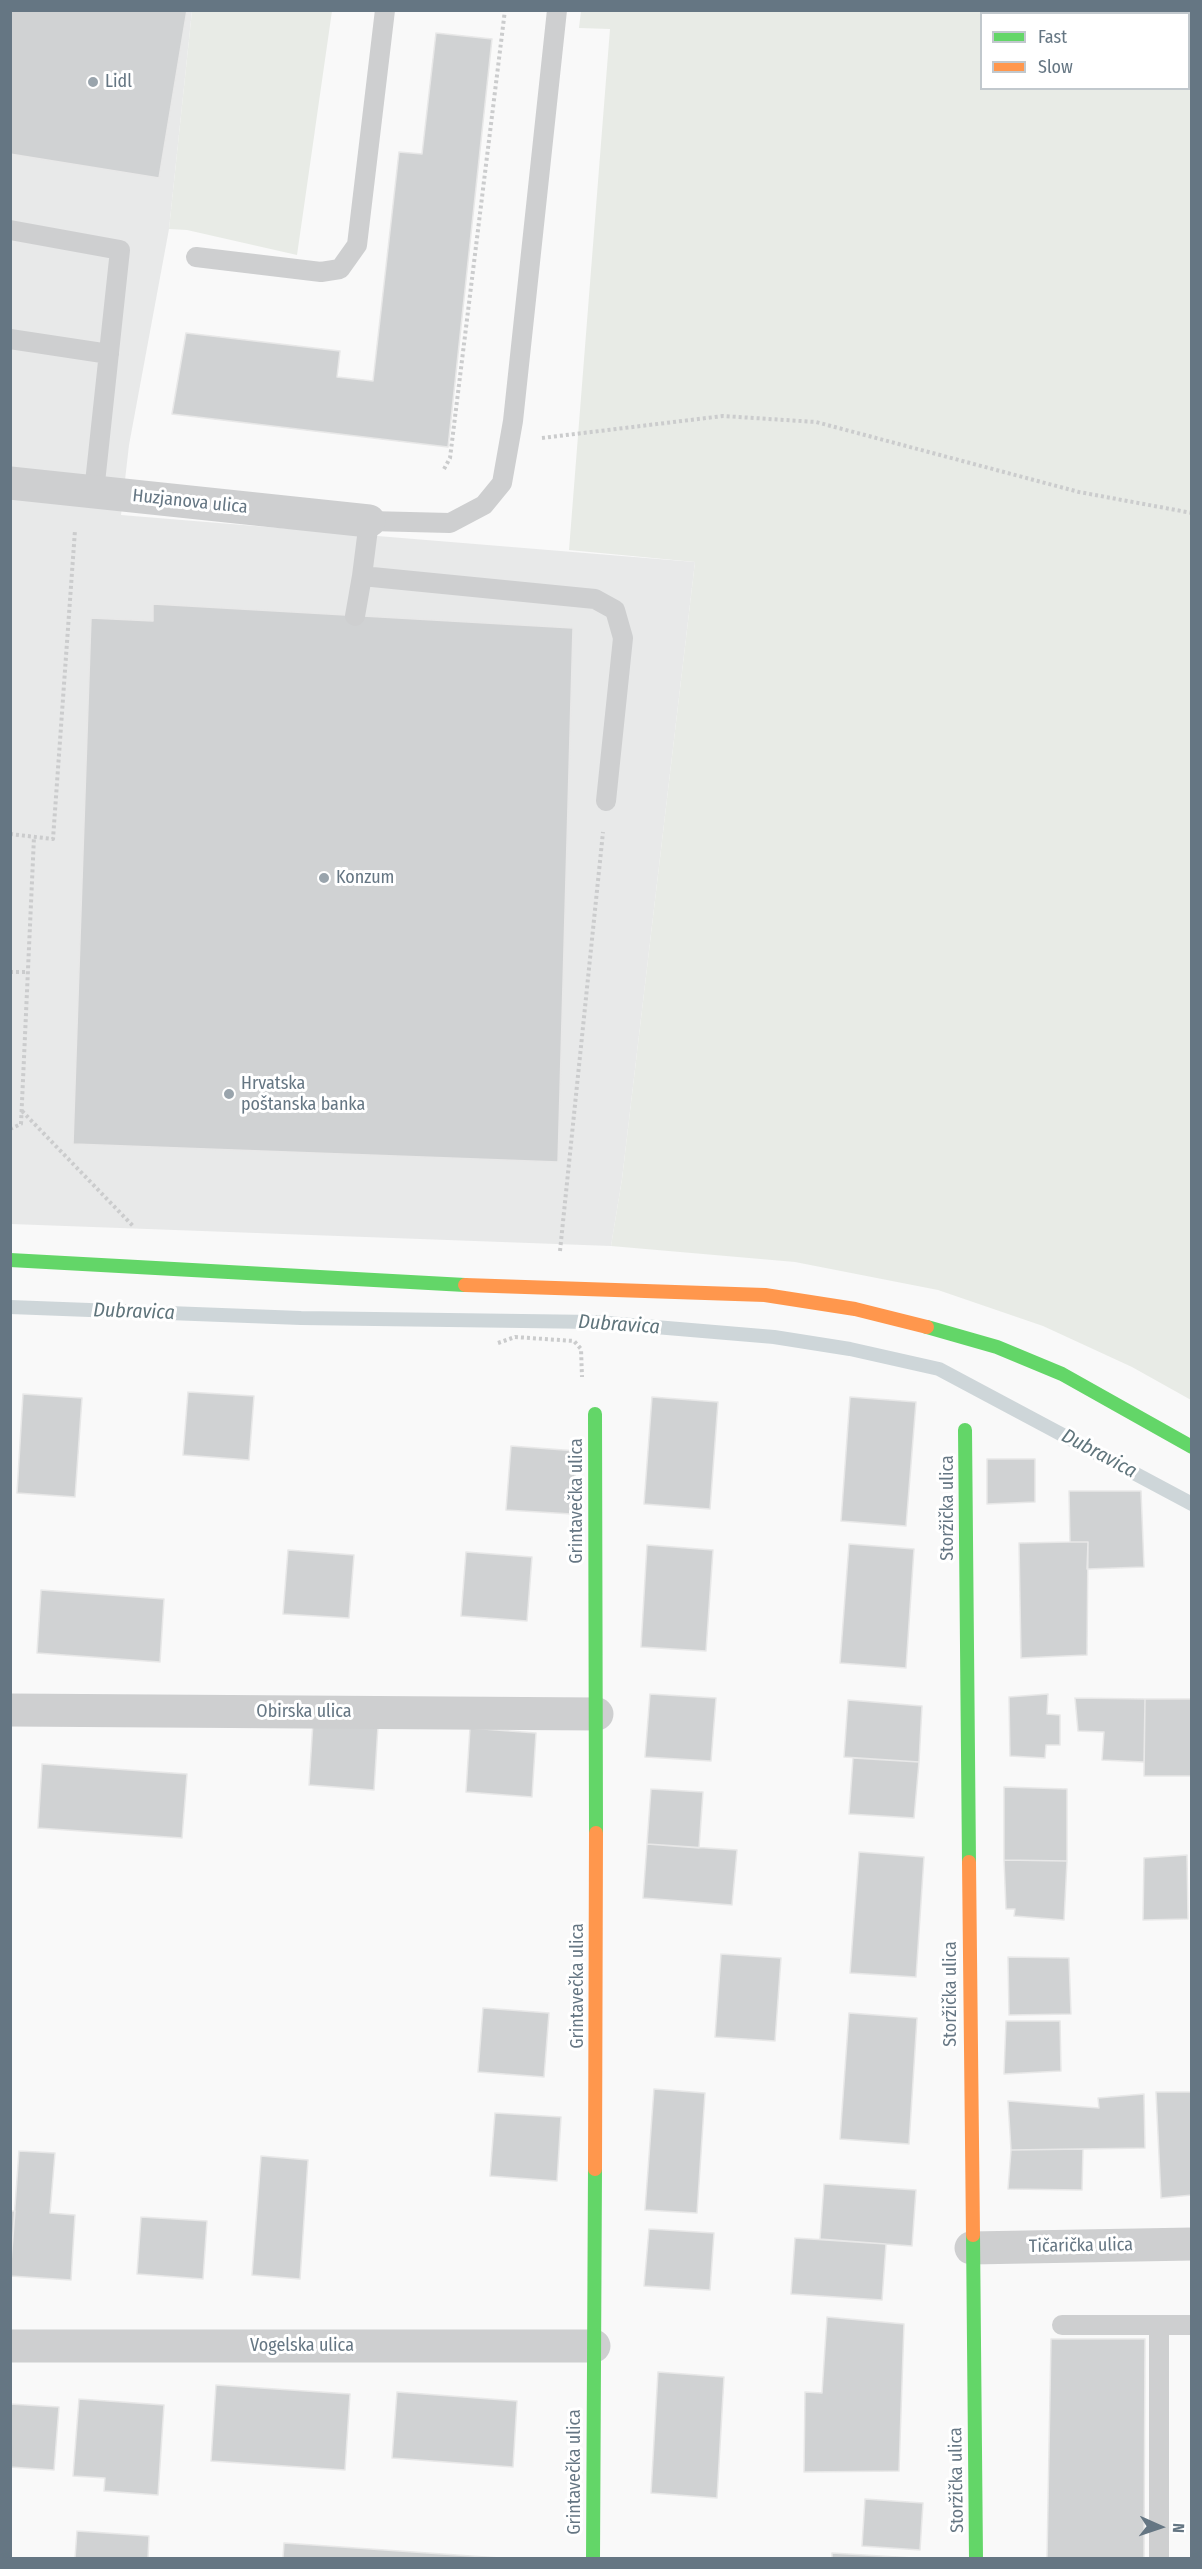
<!DOCTYPE html>
<meta charset="utf-8">
<style>
body{margin:0}
#map{position:relative;width:1202px;height:2569px;overflow:hidden;background:#f9f9f9;font-family:"Fira Sans Condensed",sans-serif}
canvas{display:block}
.frame{position:absolute;inset:0;border:12px solid #657683;pointer-events:none}
.legend{position:absolute;left:980px;top:12px;width:210px;height:78px;box-sizing:border-box;background:#fff;border:2px solid #c1c8cd;margin:0;padding:8px 10px;list-style:none;font-size:18px;color:#657683}
.legend li{display:flex;align-items:center;gap:12px;height:30px}
.legend b{width:30px;border:2px solid #c1c8cd}
.north{position:absolute;left:1130px;top:2497px;width:60px;height:60px;-webkit-text-stroke:4px #fff;paint-order:stroke;rotate:93deg;font-size:16px;font-weight:700;line-height:24px;text-align:center;color:#657683}
.north::after{content:'';display:block;margin:auto;width:21px;height:27px;background:#657683;clip-path:polygon(50% 0,100% 100%,50% 72%,0 100%)}
</style>
<div id="map">
<canvas width="1202" height="2569"></canvas>
<div class="frame"></div>
<ul class="legend">
<li><b style="height:8px;background:#63d668"></b>Fast</li>
<li><b style="height:8px;background:#ff974d"></b>Slow</li>
</ul>
<div class="north">N</div>
</div>
<script>
const context = document.querySelector('canvas').getContext('2d');
context.lineJoin = 'round';
function paint(path, color) { context.fillStyle = color; context.fill(path, 'evenodd'); }
const shape = rows => new Path2D(rows.map(r => 'M' + r).join(''));
function strokePath(path, color, width, dash) { context.strokeStyle = color; context.lineWidth = width; context.lineCap = dash ? 'butt' : 'round'; context.setLineDash(dash || []); context.stroke(path); }
function write(font, color, halo, rows, align = 'center') {
  context.font = font + ' "Fira Sans Condensed",sans-serif'; context.lineWidth = 6; context.setLineDash([]); context.textBaseline = 'middle'; context.strokeStyle = halo; context.fillStyle = color; for (const [text, x, y, turn = 0] of rows) {
    context.save(); context.translate(x, y); context.rotate((+turn || 0) * Math.PI / 180); context.textAlign = isNaN(turn) ? turn : align; if (halo) context.strokeText(text, 0, 0); context.fillText(text, 0, 0); context.restore();
  }
}
paint(shape([
 [11,11,192,11,169,229,129,445,121,515,695,562,622,1179,611,1246,11,1224]
]), '#e8e9e9');
paint(shape([
 [192,11,332,11,297,255,187,230,169,229],
 [581,11,1191,11,1191,1400,1132,1367,1043,1326,938,1290,795,1262,611,1246,622,1179,695,562,569,550,610,29,579,28],
 [982,14,1188,14,1188,88,982,88]
]), '#e8ebe6');
strokePath(shape([
 [10,1307,301,1318,596,1322,774,1337,850,1349,939,1369,1192,1504]
]), '#ced6d9', 14);
const building = shape([
 [10,10,187,10,159,178,10,154,10,10],
 [436,33,492,39,448,447,172,414,186,333,340,351,337,377,373,381,399,152,422,154,436,33],
 [153,604,573,628,558,1162,73,1144,91,618,153,621,153,604],
 [188,1392,254,1396,249,1460,183,1455,188,1392],
 [23,1394,82,1398,75,1497,17,1493,23,1394],
 [652,1397,718,1402,710,1509,644,1504,652,1397],
 [850,1397,916,1402,906,1526,841,1521,850,1397],
 [511,1446,577,1451,572,1514,506,1510,511,1446],
 [987,1459,1035,1459,1035,1502,987,1504,987,1459],
 [1069,1491,1141,1491,1144,1567,1087,1569,1088,1542,1070,1542,1069,1491],
 [1070,1542,1088,1542,1087,1655,1021,1658,1019,1543,1070,1542],
 [849,1544,914,1549,906,1668,840,1663,849,1544],
 [647,1545,713,1550,706,1651,641,1647,647,1545],
 [288,1550,354,1555,349,1618,283,1614,288,1550],
 [466,1552,532,1557,527,1621,461,1616,466,1552],
 [41,1590,164,1599,160,1662,37,1653,41,1590],
 [650,1694,716,1698,711,1761,645,1757,650,1694],
 [1048,1694,1047,1714,1060,1715,1060,1745,1046,1745,1045,1758,1010,1756,1009,1697,1048,1694],
 [1075,1698,1145,1699,1144,1762,1102,1760,1104,1732,1078,1731,1075,1698],
 [1145,1699,1192,1699,1192,1776,1144,1776,1145,1699],
 [848,1700,922,1706,919,1762,844,1757,848,1700],
 [313,1722,378,1726,374,1790,309,1785,313,1722],
 [470,1728,536,1733,532,1797,466,1792,470,1728],
 [853,1758,919,1762,914,1818,849,1814,853,1758],
 [42,1764,187,1774,182,1838,38,1828,42,1764],
 [1004,1787,1067,1789,1067,1861,1004,1860,1004,1787],
 [651,1789,703,1792,699,1848,647,1844,651,1789],
 [647,1844,737,1850,732,1905,643,1898,647,1844],
 [859,1852,924,1857,916,1977,850,1973,859,1852],
 [1187,1855,1188,1919,1143,1920,1144,1858,1187,1855],
 [1004,1860,1067,1861,1064,1920,1014,1916,1015,1909,1006,1909,1004,1860],
 [721,1954,781,1958,775,2041,715,2037,721,1954],
 [1008,1957,1069,1958,1071,2014,1009,2015,1008,1957],
 [483,2008,549,2013,544,2077,478,2072,483,2008],
 [849,2013,917,2018,909,2144,840,2139,849,2013],
 [1006,2021,1060,2021,1061,2071,1004,2074,1006,2021],
 [654,2089,705,2093,697,2213,645,2210,654,2089],
 [1156,2092,1192,2092,1192,2195,1161,2198,1156,2092],
 [1144,2094,1145,2148,1011,2150,1008,2101,1099,2108,1098,2098,1144,2094],
 [495,2113,561,2117,557,2181,490,2176,495,2113],
 [1083,2149,1082,2190,1008,2189,1011,2150,1083,2149],
 [19,2151,55,2153,50,2213,75,2215,71,2280,10,2276,19,2151],
 [261,2156,308,2160,300,2279,252,2275,261,2156],
 [824,2184,916,2190,912,2246,820,2239,824,2184],
 [10,2211,15,2211,10,2275,10,2211],
 [141,2217,207,2221,203,2279,137,2274,141,2217],
 [649,2229,714,2233,710,2290,644,2286,649,2229],
 [795,2238,886,2244,882,2300,791,2294,795,2238],
 [827,2317,904,2324,899,2471,804,2472,805,2392,822,2393,827,2317],
 [1051,2339,1145,2339,1144,2558,1047,2558,1051,2339],
 [658,2372,724,2377,717,2498,651,2493,658,2372],
 [216,2385,350,2394,345,2470,211,2461,216,2385],
 [397,2392,517,2401,513,2467,392,2458,397,2392],
 [79,2399,164,2405,158,2495,104,2491,105,2478,73,2476,79,2399],
 [10,2404,59,2407,54,2470,10,2467,10,2404],
 [865,2499,923,2503,920,2550,862,2546,865,2499],
 [77,2531,149,2536,148,2558,75,2558,77,2531],
 [284,2543,500,2558,283,2558,284,2543],
 [832,2553,913,2558,832,2558,832,2553]
]);
paint(building, '#d0d2d3');
strokePath(building, '#e8e8e8', 1.5);
strokePath(shape([
 [542,438,723,416,816,422,1079,492,1192,513],
 [444,469,450,458,505,10],
 [10,834,53,839,75,530],
 [10,972,28,972],
 [22,1111,133,1226],
 [10,1129,21,1124,34,837],
 [560,1251,603,832],
 [498,1343,515,1337,574,1341,581,1349,582,1377]
]), '#cbcccd', 4, [3, 3]);
strokePath(shape([
 [557,10,513,421,502,483,484,505,450,523,369,521,362,576,595,599,615,610,623,638,606,801],
 [10,230,120,250,94,492],
 [196,257,321,272,340,269,357,245,385,10],
 [10,339,109,354],
 [355,616,362,576],
 [1062,2325,1192,2325],
 [1159,2325,1159,2558]
]), '#cecfd0', 20);
strokePath(shape([
 [10,483,369,521],
 [10,1710,597,1714],
 [971,2248,1192,2244],
 [10,2346,594,2346]
]), '#cecfd0', 33);
strokePath(shape([
 [10,1260,465,1285],
 [927,1327,997,1347,1062,1374,1192,1447],
 [595,1414,596,1833],
 [965,1430,969,1862],
 [973,2235,976,2558],
 [593,2558,595,2169]
]), '#63d668', 14);
strokePath(shape([
 [465,1285,765,1295,855,1309,927,1327],
 [969,1862,973,2235],
 [595,2169,596,1833]
]), '#ff974d', 14);
for (const [x, y, r, color] of [
 [93,82,6,"#99a4ac"],
 [324,878,6,"#99a4ac"],
 [229,1094,6,"#99a4ac"]
]) { const dot = new Path2D(); dot.arc(x, y, r, 0, 2 * Math.PI); context.fillStyle = color; context.fill(dot); strokePath(dot, '#fff', 2); }
write('18px', '#657683', '#fff', [
 ["Lidl",105,82],
 ["Konzum",336,878],
 ["Hrvatska",241,1084],
 ["poštanska banka",241,1105]
], 'left');
write('18px', '#657683', '#fff', [
 ["Huzjanova ulica",190,502,6],
 ["Grintavečka ulica",577,1501,-90],
 ["Storžička ulica",948,1508,-90],
 ["Obirska ulica",304,1712],
 ["Grintavečka ulica",578,1986,-90],
 ["Storžička ulica",951,1994,-90],
 ["Tičarička ulica",1081,2246,-1],
 ["Vogelska ulica",302,2346],
 ["Grintavečka ulica",575,2472,-90],
 ["Storžička ulica",957,2480,-91]
]);
write('italic 20px', '#60757c', '#fff', [
 ["Dubravica",134,1312,2],
 ["Dubravica",619,1325,4],
 ["Dubravica",1099,1454,28]
]);
</script>
